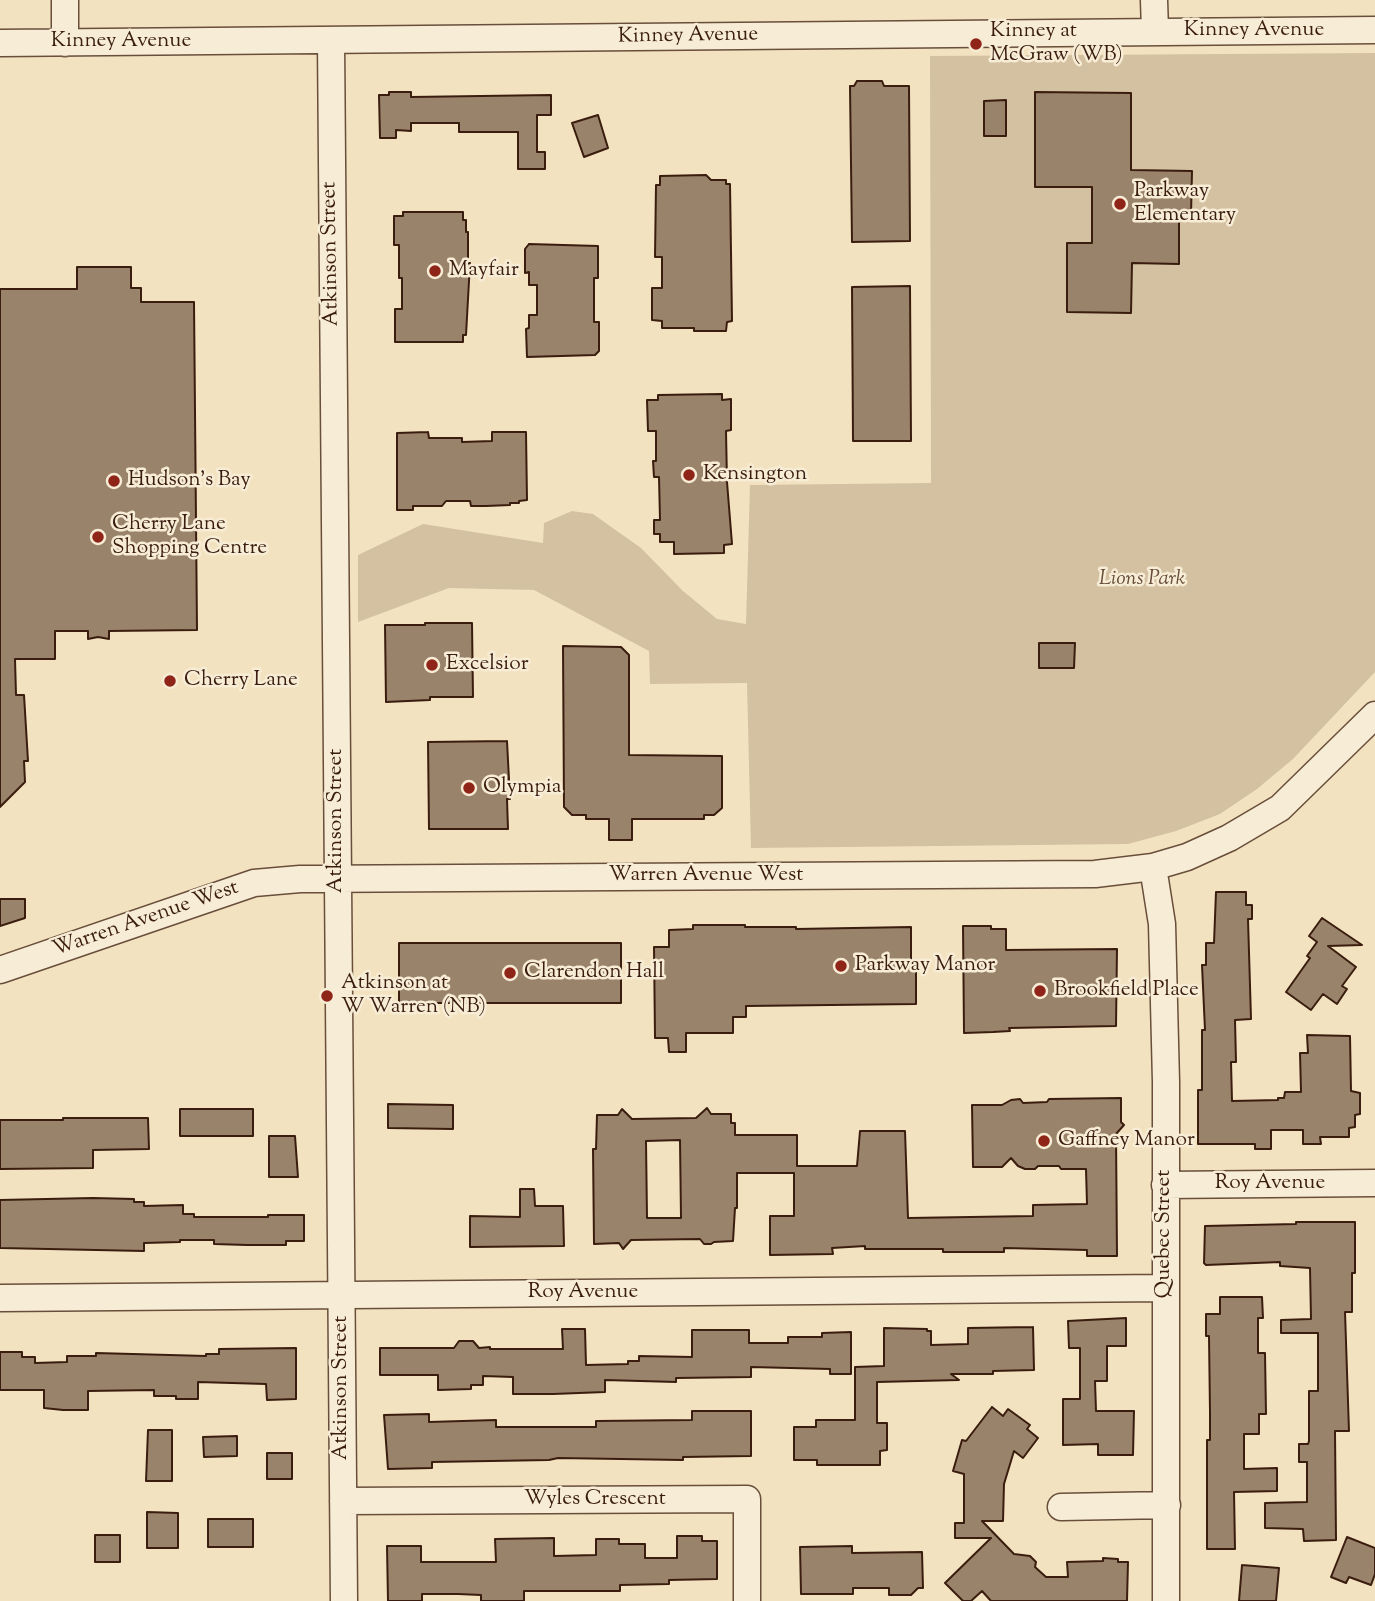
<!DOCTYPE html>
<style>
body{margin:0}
canvas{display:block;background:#f3e2bf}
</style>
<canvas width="1375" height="1601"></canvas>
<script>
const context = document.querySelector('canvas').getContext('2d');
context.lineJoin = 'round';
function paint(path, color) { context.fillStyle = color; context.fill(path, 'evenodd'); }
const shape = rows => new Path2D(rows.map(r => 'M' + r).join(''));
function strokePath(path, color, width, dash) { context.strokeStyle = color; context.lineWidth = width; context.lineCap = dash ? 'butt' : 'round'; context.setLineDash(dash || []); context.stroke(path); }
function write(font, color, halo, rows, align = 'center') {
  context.font = font + ' "Sorts Mill Goudy",serif'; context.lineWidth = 5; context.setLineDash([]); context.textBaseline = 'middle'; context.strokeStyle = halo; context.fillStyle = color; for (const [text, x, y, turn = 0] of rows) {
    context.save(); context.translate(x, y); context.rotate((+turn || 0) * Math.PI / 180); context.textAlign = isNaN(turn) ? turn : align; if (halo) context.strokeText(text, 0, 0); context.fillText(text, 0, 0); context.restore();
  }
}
paint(shape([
 [1375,53,1375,672,1293,759,1257,789,1220,814,1176,831,1128,844,751,848,747,683,650,684,649,651,534,590,449,588,358,622,358,555,423,524,543,543,544,523,572,511,593,514,641,548,683,591,717,619,746,624,750,485,931,483,930,56]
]), '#d4c1a1');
const building = shape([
 [857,81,882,81,884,86,909,86,910,241,852,242,850,86,854,86,857,81],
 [389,92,411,92,411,97,551,95,551,115,537,115,537,152,545,152,545,169,518,169,518,132,459,132,459,123,411,123,411,131,396,130,396,138,380,138,379,95,389,95,389,92],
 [1035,92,1131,93,1131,170,1192,171,1191,215,1179,215,1179,264,1132,263,1131,313,1067,312,1067,243,1092,243,1092,187,1035,187,1035,92],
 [1006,100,1006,136,984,136,984,101,1006,100],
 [598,115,608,148,584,157,572,123,598,115],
 [706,175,711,180,726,180,726,184,730,184,732,321,727,322,726,331,694,331,694,328,662,328,662,321,652,320,652,288,662,288,662,257,655,257,656,185,660,185,660,176,706,175],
 [403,212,463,212,463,220,466,220,466,232,468,232,468,263,470,263,466,335,463,335,463,342,395,342,395,309,402,309,402,278,399,278,399,245,394,245,394,216,403,216,403,212],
 [529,244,598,246,598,278,594,278,594,322,599,322,599,351,595,355,527,357,526,329,529,328,529,315,537,315,537,285,529,285,529,272,525,273,525,249,529,244],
 [77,267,131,267,131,288,141,288,141,302,194,302,197,630,109,631,109,639,98,637,88,639,88,631,55,631,55,659,15,659,16,695,24,695,28,761,24,761,25,782,0,807,0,289,77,289,77,267],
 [910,286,911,441,853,441,852,287,910,286],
 [722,394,722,400,731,399,731,430,726,431,727,482,732,544,724,545,724,553,674,554,674,542,660,542,660,534,654,534,654,520,660,520,659,477,654,477,653,461,656,461,656,431,648,431,647,400,658,400,658,395,722,394],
 [428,432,429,438,462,438,462,442,492,441,492,432,526,432,527,500,519,501,519,503,510,503,510,505,486,506,471,506,470,501,446,501,442,506,413,506,413,510,397,510,397,433,428,432],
 [425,623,472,623,473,697,430,697,430,700,386,702,385,625,425,625,425,623],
 [1039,643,1075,643,1074,668,1039,668,1039,643],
 [563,646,621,647,629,655,629,755,722,756,722,808,714,815,704,815,704,819,632,819,632,840,609,840,609,819,586,819,586,815,572,815,564,807,563,646],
 [507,741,510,799,507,799,508,829,429,829,428,742,507,741],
 [1216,892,1246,892,1246,905,1252,905,1252,919,1248,919,1251,1019,1235,1020,1236,1062,1231,1062,1232,1101,1278,1100,1278,1098,1284,1098,1285,1092,1301,1092,1300,1053,1308,1053,1307,1035,1350,1036,1351,1091,1360,1093,1360,1114,1355,1115,1355,1127,1349,1128,1349,1137,1320,1137,1321,1144,1303,1144,1303,1130,1271,1130,1271,1149,1255,1149,1255,1144,1198,1144,1198,1090,1202,1090,1202,1030,1205,1030,1202,965,1206,965,1206,943,1214,943,1216,892],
 [0,899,25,899,25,918,0,926,0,899],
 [1322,918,1362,945,1328,946,1356,967,1342,986,1347,989,1337,1004,1323,994,1311,1010,1286,992,1310,958,1307,956,1317,942,1309,936,1322,918],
 [693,925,745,925,745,927,796,927,796,929,911,927,911,961,916,961,916,1004,746,1006,746,1017,733,1017,733,1033,686,1033,686,1052,669,1052,668,1038,655,1038,654,947,669,947,669,930,693,929,693,925],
 [963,926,991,926,991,929,1006,929,1006,950,1117,949,1116,1026,1009,1028,1010,1031,993,1032,964,1033,963,926],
 [399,943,621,943,621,1003,399,1003,399,943],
 [1121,1098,1121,1122,1124,1125,1116,1134,1117,1256,1087,1256,1087,1250,1004,1248,1004,1252,943,1252,943,1249,865,1249,865,1246,832,1248,833,1254,770,1255,770,1216,794,1216,794,1173,737,1173,737,1208,735,1208,733,1241,714,1242,711,1244,704,1244,700,1239,631,1240,623,1249,619,1243,594,1244,593,1149,596,1149,597,1115,618,1115,622,1109,632,1119,696,1118,707,1108,711,1114,731,1114,731,1123,735,1123,735,1135,797,1135,797,1166,857,1166,860,1131,905,1131,908,1218,1033,1216,1033,1205,1087,1204,1086,1169,1061,1169,1059,1166,1038,1166,1035,1169,1025,1169,1018,1166,1011,1158,1002,1167,973,1167,972,1105,1002,1105,1011,1100,1020,1099,1023,1103,1047,1102,1049,1099,1121,1098],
 [680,1140,681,1218,647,1218,646,1141,680,1140],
 [388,1104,453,1105,453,1129,388,1128,388,1104],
 [180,1109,253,1109,253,1136,180,1136,180,1109],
 [63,1118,148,1118,149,1149,93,1150,93,1168,0,1169,0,1120,63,1120,63,1118],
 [269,1136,295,1136,298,1177,269,1177,269,1136],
 [520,1189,534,1189,535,1206,563,1206,564,1246,470,1247,470,1216,520,1217,520,1189],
 [93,1198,134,1199,134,1202,144,1202,144,1206,183,1205,183,1214,194,1214,194,1217,268,1217,268,1215,304,1215,304,1241,286,1241,286,1245,247,1245,214,1244,214,1240,180,1240,180,1242,144,1243,144,1251,0,1248,0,1200,93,1198],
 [1296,1222,1355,1222,1355,1273,1352,1273,1352,1312,1345,1312,1349,1431,1335,1431,1336,1540,1304,1541,1303,1529,1265,1528,1265,1503,1307,1502,1307,1462,1299,1462,1299,1444,1308,1444,1309,1441,1309,1391,1318,1391,1318,1333,1281,1333,1281,1320,1311,1319,1310,1268,1280,1266,1280,1262,1206,1265,1204,1263,1205,1226,1296,1224,1296,1222],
 [1220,1297,1262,1297,1263,1318,1258,1318,1258,1353,1265,1353,1266,1414,1259,1414,1259,1434,1244,1434,1244,1469,1277,1468,1277,1491,1234,1492,1235,1549,1207,1549,1207,1440,1210,1440,1210,1413,1209,1336,1206,1336,1206,1314,1220,1314,1220,1297],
 [1126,1318,1126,1346,1107,1346,1107,1381,1095,1381,1096,1411,1134,1411,1133,1455,1098,1455,1098,1444,1063,1445,1063,1399,1080,1399,1080,1348,1069,1348,1068,1321,1126,1318],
 [1033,1327,1034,1370,993,1371,993,1374,951,1374,959,1380,877,1382,877,1423,887,1423,887,1450,880,1451,880,1465,817,1465,817,1460,794,1460,794,1427,816,1427,816,1420,855,1420,855,1367,884,1366,884,1328,927,1329,927,1331,931,1331,931,1345,968,1344,968,1328,1033,1327],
 [562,1329,585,1329,586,1365,628,1364,628,1361,639,1361,639,1356,692,1357,692,1330,749,1330,749,1343,788,1343,788,1337,822,1337,822,1333,851,1332,851,1374,830,1374,830,1369,751,1367,751,1377,676,1378,676,1382,605,1380,605,1392,553,1394,513,1394,513,1377,483,1376,483,1385,471,1385,471,1389,438,1390,438,1375,380,1375,380,1348,454,1348,459,1341,473,1341,479,1348,490,1347,490,1349,563,1349,562,1329],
 [296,1348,296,1399,267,1400,266,1384,198,1382,198,1399,176,1399,176,1396,154,1396,154,1390,88,1391,88,1410,63,1410,44,1408,44,1390,0,1390,0,1352,22,1352,22,1357,35,1357,35,1363,67,1362,67,1356,96,1356,96,1353,206,1356,206,1354,219,1354,219,1349,296,1348],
 [992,1407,1003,1416,1008,1409,1030,1425,1027,1429,1038,1438,1023,1458,1014,1451,1004,1484,1003,1521,982,1521,1014,1554,1030,1556,1036,1562,1035,1567,1046,1577,1068,1577,1067,1562,1103,1561,1103,1558,1118,1559,1118,1562,1128,1562,1127,1601,991,1601,982,1591,971,1601,963,1601,945,1583,991,1538,955,1538,955,1523,964,1523,964,1474,953,1471,962,1440,966,1441,992,1407],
 [692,1411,751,1411,751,1456,683,1457,683,1460,558,1458,549,1460,432,1462,432,1468,388,1469,384,1415,429,1414,429,1422,496,1420,496,1427,596,1427,596,1421,692,1420,692,1411],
 [148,1430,172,1430,172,1481,146,1481,148,1430],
 [237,1436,237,1456,204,1457,203,1437,237,1436],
 [267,1453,292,1453,292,1479,267,1479,267,1453],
 [147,1512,178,1513,178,1548,147,1548,147,1512],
 [208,1519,253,1519,253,1547,208,1547,208,1519],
 [95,1535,120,1535,120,1562,95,1562,95,1535],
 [677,1536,702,1536,702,1541,717,1541,717,1579,669,1580,669,1584,620,1585,620,1591,524,1591,524,1601,481,1601,481,1595,458,1594,422,1594,422,1601,388,1601,387,1546,421,1546,421,1562,496,1562,495,1539,554,1538,554,1556,596,1555,596,1539,619,1539,619,1544,645,1544,645,1558,677,1558,677,1536],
 [1347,1537,1375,1548,1375,1574,1371,1585,1349,1577,1346,1583,1331,1577,1347,1537],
 [852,1546,852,1553,922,1552,923,1588,918,1588,911,1595,889,1595,889,1588,853,1588,853,1594,801,1594,800,1547,852,1546],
 [1242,1565,1279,1568,1276,1601,1239,1601,1242,1565]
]);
paint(building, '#9a836b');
strokePath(building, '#3a1d0f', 2);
const minor = shape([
 [1154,0,1155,31],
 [331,41,344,1601],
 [0,43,1375,30],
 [65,43,65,0],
 [1153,867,1162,924,1166,1082,1166,1601],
 [0,970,254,883,300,879,1095,874,1153,867,1187,857,1229,838,1280,808,1375,715],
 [1165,1185,1375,1183],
 [0,1298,1165,1288],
 [343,1501,747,1499,747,1601],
 [1061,1507,1167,1505]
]);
strokePath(minor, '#684e3b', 29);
strokePath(minor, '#f7ecd5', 26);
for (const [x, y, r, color] of [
 [976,44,7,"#8f2418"],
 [1120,204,7,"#8f2418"],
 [435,271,7,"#8f2418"],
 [689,475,7,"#8f2418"],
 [114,481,7,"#8f2418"],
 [98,537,7,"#8f2418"],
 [432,665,7,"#8f2418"],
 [170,681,7,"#8f2418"],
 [469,788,7,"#8f2418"],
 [841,966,7,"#8f2418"],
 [510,973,7,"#8f2418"],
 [1040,991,7,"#8f2418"],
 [327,996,7,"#8f2418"],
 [1044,1141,7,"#8f2418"]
]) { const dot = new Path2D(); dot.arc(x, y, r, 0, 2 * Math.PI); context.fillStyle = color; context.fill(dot); strokePath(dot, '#f7ecd5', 2.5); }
write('21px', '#3a1d0f', '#f7ecd5', [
 ["Kinney Avenue",1254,31],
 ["Kinney Avenue",688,37,-1],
 ["Kinney Avenue",121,42],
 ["Atkinson Street",332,254,-91],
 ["Atkinson Street",337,821,-90],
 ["Warren Avenue West",706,876],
 ["Warren Avenue West",146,920,-19],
 ["Roy Avenue",1270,1184],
 ["Quebec Street",1165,1234,-90],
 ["Roy Avenue",583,1293],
 ["Atkinson Street",342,1388,-90],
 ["Wyles Crescent",595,1500]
]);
write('21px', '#3a1d0f', '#f7ecd5', [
 ["Kinney at",990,32],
 ["McGraw (WB)",990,56],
 ["Parkway",1134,192],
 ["Elementary",1134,216],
 ["Mayfair",449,271],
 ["Kensington",703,475],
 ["Hudson's Bay",128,481],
 ["Cherry Lane",112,525],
 ["Shopping Centre",112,549],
 ["Excelsior",446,665],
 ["Cherry Lane",184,681],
 ["Olympia",483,788],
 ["Parkway Manor",855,966],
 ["Clarendon Hall",524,973],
 ["Atkinson at",341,984],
 ["W Warren (NB)",341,1008],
 ["Brookfield Place",1054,991],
 ["Gaffney Manor",1058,1141]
], 'left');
write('italic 21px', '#684e3b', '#f7ecd5', [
 ["Lions Park",1142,580]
]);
</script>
